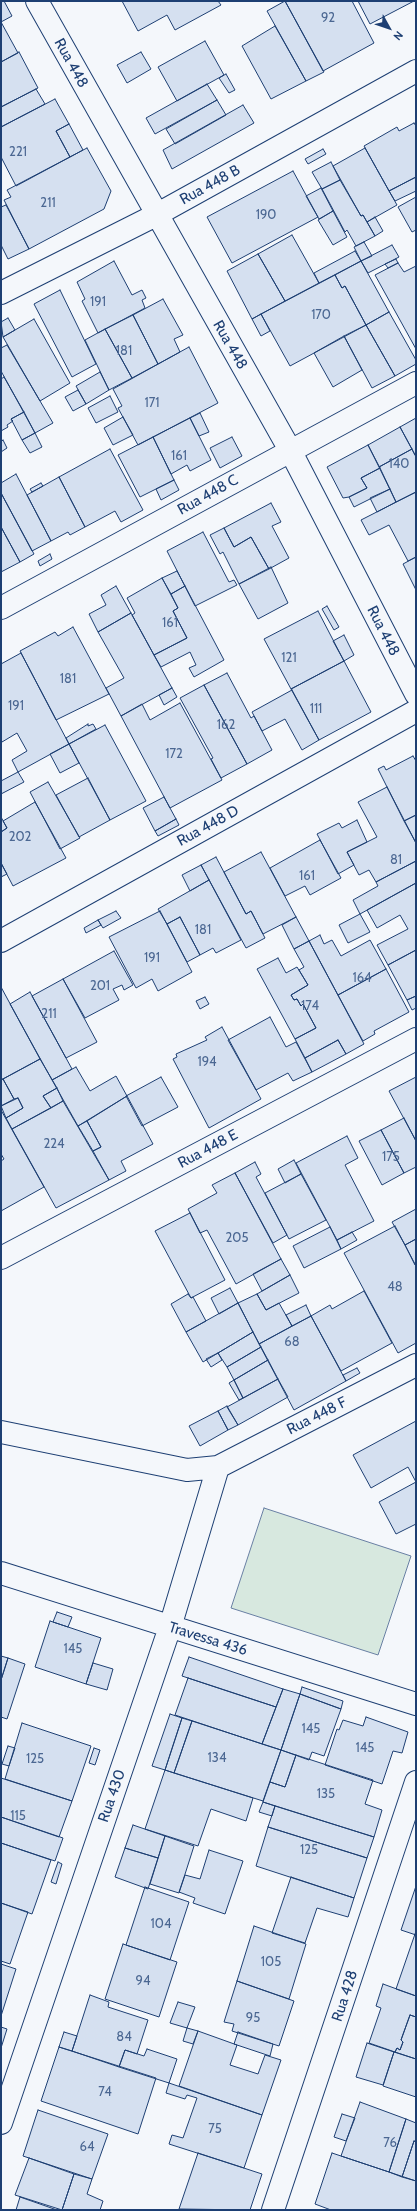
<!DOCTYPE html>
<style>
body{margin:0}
#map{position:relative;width:417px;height:2211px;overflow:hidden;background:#f4f7fb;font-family:Cabin,sans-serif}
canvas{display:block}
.frame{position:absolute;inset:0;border:2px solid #1d3f73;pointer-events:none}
.north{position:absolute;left:369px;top:8px;width:40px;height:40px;-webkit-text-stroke:3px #f4f7fb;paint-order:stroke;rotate:130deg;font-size:11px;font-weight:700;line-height:16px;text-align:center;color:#1d3f73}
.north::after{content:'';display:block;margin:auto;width:14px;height:18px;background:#1d3f73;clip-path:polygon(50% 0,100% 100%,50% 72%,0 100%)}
</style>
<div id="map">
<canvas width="417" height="2211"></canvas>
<div class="frame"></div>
<div class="north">N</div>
</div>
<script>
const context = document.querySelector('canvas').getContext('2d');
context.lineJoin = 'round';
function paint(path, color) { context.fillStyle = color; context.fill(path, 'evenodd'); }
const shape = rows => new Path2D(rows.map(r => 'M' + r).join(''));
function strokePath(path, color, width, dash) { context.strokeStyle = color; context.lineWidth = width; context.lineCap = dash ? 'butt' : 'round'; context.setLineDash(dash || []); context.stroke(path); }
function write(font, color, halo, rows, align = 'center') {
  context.font = font + ' Cabin,sans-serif'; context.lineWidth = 3; context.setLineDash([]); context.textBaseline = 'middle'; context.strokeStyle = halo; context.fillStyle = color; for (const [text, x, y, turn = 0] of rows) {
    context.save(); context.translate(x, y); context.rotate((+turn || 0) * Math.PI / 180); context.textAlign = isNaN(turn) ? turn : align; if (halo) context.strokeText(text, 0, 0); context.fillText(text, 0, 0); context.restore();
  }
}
const green = shape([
 [264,1508,411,1556,378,1655,231,1608,264,1508]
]);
paint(green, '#d7e8df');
strokePath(green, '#687fa3', 1);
const building = shape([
 [1,1,4,1,12,16,1,22,1,1],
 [122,1,218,1,221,5,175,30,167,15,138,31,122,1],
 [285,1,324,72,306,81,267,11,285,1],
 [285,1,352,1,374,43,323,71,285,1],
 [358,1,414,1,370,24,358,1],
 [1,22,18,53,1,62,1,22],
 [275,26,306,81,271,99,242,46,275,26],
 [205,41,224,75,177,101,158,67,205,41],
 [19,52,38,88,1,107,1,62,19,52],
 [141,52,151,69,127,83,117,65,141,52],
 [226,74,235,90,229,93,219,78,226,74],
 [207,84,217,100,155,134,146,118,207,84],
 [36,89,45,104,1,127,1,107,36,89],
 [55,99,69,124,56,131,70,157,16,186,1,157,1,127,55,99],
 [217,100,226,115,175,144,166,129,217,100],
 [243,105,254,123,172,169,163,150,243,105],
 [414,123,416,126,416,177,389,191,364,146,397,127,399,131,414,123],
 [69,124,83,150,70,157,56,131,69,124],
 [87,148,111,191,104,209,29,249,4,200,11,197,7,190,87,148],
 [365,148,397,205,367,222,363,215,361,216,333,166,365,148],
 [323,149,326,154,308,164,305,159,323,149],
 [331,162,340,180,322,189,312,172,331,162],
 [293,171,318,217,232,263,207,217,293,171],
 [416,177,416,191,395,201,389,191,416,177],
 [340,180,361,216,363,215,375,236,356,246,347,230,345,232,322,189,340,180],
 [321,188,333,211,319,219,306,196,321,188],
 [416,197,416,230,412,232,398,207,416,197],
 [6,205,29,249,8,259,1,245,1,207,6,205],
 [333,211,347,237,333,245,318,220,333,211],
 [375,217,383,231,375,236,367,222,375,217],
 [292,235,319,283,285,301,258,254,292,235],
 [364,242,372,256,361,261,354,247,364,242],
 [392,245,399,257,368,273,361,261,392,245],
 [355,251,361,261,319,283,314,273,355,251],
 [258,254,285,301,252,319,227,271,258,254],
 [396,259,398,263,388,268,385,264,396,259],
 [114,261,132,295,142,290,146,298,142,300,145,308,98,333,82,301,85,299,77,282,114,261],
 [361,261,389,312,366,325,345,286,342,288,335,275,361,261],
 [398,263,404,272,416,266,416,349,375,275,398,263],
 [335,275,342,288,345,286,366,325,290,366,261,314,335,275],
 [60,290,96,364,72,377,34,304,60,290],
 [163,299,183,335,174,339,180,352,158,364,133,315,163,299],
 [389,312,416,360,416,364,395,376,366,325,389,312],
 [261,314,270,331,261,336,252,319,261,314],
 [133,315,158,364,132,378,105,329,133,315],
 [8,318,15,330,3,337,1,322,8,318],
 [34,319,70,383,40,401,3,337,34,319],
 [366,325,395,376,372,388,344,336,366,325],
 [105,329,132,378,109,390,85,340,105,329],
 [344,336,362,370,333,387,314,353,344,336],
 [7,345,53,423,35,433,1,371,1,348,7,345],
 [189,347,218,403,138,445,118,408,122,406,113,389,189,347],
 [100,372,109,390,86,404,76,386,100,372],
 [4,377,24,412,11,419,13,421,7,425,8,427,1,431,1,379,4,377],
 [78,390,86,404,73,411,65,397,78,390],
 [110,396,118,412,96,423,88,408,110,396],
 [24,412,35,433,22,440,11,419,24,412],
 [200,413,209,432,199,436,190,418,200,413],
 [123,417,133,435,113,445,104,428,123,417],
 [190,418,211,460,190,471,187,465,171,474,153,437,190,418],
 [416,418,416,454,415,455,400,427,416,418],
 [400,427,412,449,379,467,368,445,400,427],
 [35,433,42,447,30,453,22,440,35,433],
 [153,437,174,480,140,497,118,455,153,437],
 [232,437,242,456,220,468,210,448,232,437],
 [3,440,7,448,1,452,1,442,3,440],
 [368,445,380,468,361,478,367,488,349,497,343,498,327,467,368,445],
 [110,449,143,510,121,522,115,511,85,527,59,477,110,449],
 [412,449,416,457,416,492,396,502,379,467,412,449],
 [380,468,390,489,354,507,349,497,367,488,361,478,380,468],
 [16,474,51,541,32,551,1,493,1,483,16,474],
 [59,477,85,527,70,535,68,532,51,541,27,495,59,477],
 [174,480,179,490,161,500,156,489,174,480],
 [41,483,43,486,32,492,30,489,41,483],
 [390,489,396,502,377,512,370,498,390,489],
 [416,492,416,557,408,561,389,525,369,535,361,520,416,492],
 [1,493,34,554,20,562,1,527,1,493],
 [271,503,281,522,272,526,289,558,269,569,251,537,234,547,224,528,271,503],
 [1,527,20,562,1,572,1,527],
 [224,528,234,547,251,537,269,569,239,584,223,552,220,554,210,535,224,528],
 [203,532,229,582,234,580,237,585,195,606,167,551,203,532],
 [50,554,52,559,40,566,38,561,50,554],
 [416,557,416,590,403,564,416,557],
 [271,567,288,603,258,619,239,584,271,567],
 [177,571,185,586,171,594,162,578,177,571],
 [162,578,178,608,173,611,187,638,154,655,132,615,135,613,127,598,162,578],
 [116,586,131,613,98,632,89,614,106,605,101,595,116,586],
 [185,586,224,660,194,677,189,668,196,665,190,652,161,667,154,655,187,638,173,611,178,608,171,594,185,586],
 [327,606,339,627,334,630,322,609,327,606],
 [318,611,344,661,291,689,264,639,318,611],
 [131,613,172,688,121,716,106,688,124,678,98,632,131,613],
 [73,627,109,694,56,720,20,651,55,632,58,636,73,627],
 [344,635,354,655,344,661,333,641,344,635],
 [21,653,69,744,18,772,12,760,27,751,17,733,2,742,1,739,1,664,21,653],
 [344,661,371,712,319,740,291,689,344,661],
 [227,673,251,718,254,716,272,750,247,764,204,685,227,673],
 [204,685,247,764,221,778,211,759,213,758,180,698,204,685],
 [172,688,177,697,164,705,159,695,172,688],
 [292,690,319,740,302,750,285,719,262,731,252,712,292,690],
 [180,703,222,780,170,808,121,716,142,704,150,720,180,703],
 [88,724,88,726,93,724,96,729,69,744,66,738,88,724],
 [105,725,146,801,110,820,69,744,105,725],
 [69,744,79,763,60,773,50,754,69,744],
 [413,756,416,761,416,815,404,821,378,769,384,766,386,770,413,756],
 [18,772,24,782,1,794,1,781,18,772],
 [88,778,110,820,79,837,56,795,88,778],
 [48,782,80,838,60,849,30,792,48,782],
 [387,787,416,843,416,861,376,882,369,870,359,875,347,852,377,837,358,802,387,787],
 [164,797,176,819,155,831,143,808,164,797],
 [35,802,66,858,13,886,1,863,1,832,7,828,3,821,35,802],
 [416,815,416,843,404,821,416,815],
 [1,817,7,828,1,832,1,817],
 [176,819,179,825,158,836,155,831,176,819],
 [357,820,367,842,347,852,354,865,338,874,317,834,339,823,342,828,357,820],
 [320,840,341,878,310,895,305,886,285,896,270,868,320,840],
 [261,852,296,917,263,934,251,911,246,914,224,872,261,852],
 [216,857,246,914,251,911,265,938,246,948,201,865,216,857],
 [416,861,416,883,360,914,353,900,378,886,376,882,416,861],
 [1,863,7,874,1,877,1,863],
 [201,865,209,880,190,891,182,875,201,865],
 [209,880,241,940,216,953,213,948,200,955,180,917,167,924,158,909,209,880],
 [416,883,416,950,388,965,377,945,408,929,400,915,377,928,367,910,416,883],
 [116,911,121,918,103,928,98,920,116,911],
 [160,911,192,972,158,991,152,979,136,988,109,937,160,911],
 [360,914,370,932,348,943,339,925,360,914],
 [180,917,200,955,187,962,167,924,180,917],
 [296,917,309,941,294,949,282,925,296,917],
 [98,920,101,925,86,933,84,928,98,920],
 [320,935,324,944,332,940,341,956,370,940,386,969,338,995,309,941,320,935],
 [309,941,364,1044,346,1054,338,1040,305,1058,295,1039,316,1028,303,1004,301,1006,297,999,294,1000,291,995,308,985,299,970,304,967,294,949,309,941],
 [416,950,416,996,407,1000,388,965,416,950],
 [114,951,133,985,124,990,122,985,113,989,119,1000,85,1018,63,979,114,951],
 [278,958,286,973,297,967,308,985,291,995,294,1000,297,999,301,1006,303,1004,316,1028,295,1039,257,969,278,958],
 [386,969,409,1012,374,1031,375,1034,363,1041,338,995,386,969],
 [63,979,97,1042,66,1058,32,996,63,979],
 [1,987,40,1059,1,1080,1,987],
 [30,992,72,1069,52,1080,10,1004,30,992],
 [416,996,416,1008,412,1010,407,1000,416,996],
 [205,997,209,1004,200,1009,196,1001,205,997],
 [270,1017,286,1047,296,1042,312,1072,293,1081,288,1073,256,1090,228,1040,270,1017],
 [222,1027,261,1099,209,1128,173,1059,177,1057,176,1054,207,1040,205,1037,222,1027],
 [338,1040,346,1054,312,1072,305,1058,338,1040],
 [40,1059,57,1088,43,1096,51,1108,12,1129,6,1118,23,1108,18,1098,14,1099,3,1079,40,1059],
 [76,1067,90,1091,116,1076,127,1096,78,1126,52,1080,76,1067],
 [161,1077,178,1107,142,1126,126,1096,161,1077],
 [416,1077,416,1141,389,1091,416,1077],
 [3,1079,14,1099,1,1106,1,1080,3,1079],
 [57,1088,63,1101,51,1108,43,1096,57,1088],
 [127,1096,153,1144,121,1161,126,1171,109,1180,93,1151,101,1147,87,1121,127,1096],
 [18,1098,23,1108,6,1118,1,1106,18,1098],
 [63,1101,109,1180,56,1208,12,1129,63,1101],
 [1,1110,44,1187,1,1211,1,1161,4,1159,1,1154,1,1110],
 [404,1118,416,1141,416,1167,404,1173,381,1130,404,1118],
 [87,1121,101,1147,93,1151,78,1126,87,1121],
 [381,1130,404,1173,382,1185,359,1141,381,1130],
 [347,1136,358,1158,345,1165,374,1221,337,1240,296,1163,347,1136],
 [294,1160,301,1174,285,1183,278,1169,294,1160],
 [255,1162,261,1174,256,1177,287,1235,273,1243,235,1173,255,1162],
 [235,1173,281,1259,236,1284,207,1230,200,1233,188,1209,217,1193,212,1185,235,1173],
 [301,1174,326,1220,289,1239,265,1193,301,1174],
 [416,1209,416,1239,405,1245,392,1222,416,1209],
 [190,1213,225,1280,191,1298,155,1231,190,1213],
 [395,1226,416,1266,416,1343,398,1353,344,1253,395,1226],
 [330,1227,341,1249,304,1268,293,1246,330,1227],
 [352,1232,357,1240,341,1249,337,1240,352,1232],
 [416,1239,416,1265,415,1265,405,1245,416,1239],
 [281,1259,290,1275,262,1291,253,1274,281,1259],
 [290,1275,299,1293,266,1310,257,1294,290,1275],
 [230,1288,238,1303,219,1314,211,1298,230,1288],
 [364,1291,392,1343,341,1371,311,1316,330,1305,332,1309,364,1291],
 [188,1294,191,1298,193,1297,206,1321,186,1332,171,1304,188,1294],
 [257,1294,266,1310,279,1303,292,1326,259,1344,238,1303,257,1294],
 [238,1303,253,1332,203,1362,186,1332,238,1303],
 [306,1305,311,1316,292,1326,286,1315,306,1305],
 [311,1316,346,1381,294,1410,259,1344,311,1316],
 [253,1332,261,1347,227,1367,218,1353,253,1332],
 [261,1347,268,1360,234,1380,227,1367,261,1347],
 [218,1353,222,1360,211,1367,206,1359,218,1353],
 [268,1360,278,1379,243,1398,234,1380,268,1360],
 [357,1368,360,1373,346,1381,343,1375,357,1368],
 [278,1379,288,1397,238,1425,227,1407,278,1379],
 [234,1380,243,1398,239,1400,229,1383,234,1380],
 [227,1406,238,1425,228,1430,218,1411,227,1406],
 [218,1411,228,1430,200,1446,189,1426,218,1411],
 [416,1421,416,1524,396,1534,379,1502,416,1482,408,1467,371,1488,353,1455,416,1421],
 [57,1612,72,1617,68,1627,53,1622,57,1612],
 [50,1621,101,1638,86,1684,35,1667,50,1621],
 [1,1656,8,1658,1,1680,1,1656],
 [189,1657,283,1689,276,1707,182,1676,189,1657],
 [8,1658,25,1664,7,1719,1,1717,1,1680,8,1658],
 [93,1663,113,1669,107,1690,86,1684,93,1663],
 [188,1678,276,1707,262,1744,175,1715,188,1678],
 [302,1687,343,1701,341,1709,300,1694,302,1687],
 [283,1689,300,1694,281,1750,262,1744,283,1689],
 [300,1694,341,1709,324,1756,312,1752,309,1760,281,1750,300,1694],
 [170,1714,182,1718,165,1770,152,1766,170,1714],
 [366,1717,408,1732,402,1753,393,1751,382,1784,325,1765,337,1729,339,1730,343,1720,363,1726,366,1717],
 [182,1718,192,1721,174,1773,165,1770,182,1718],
 [192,1721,281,1750,263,1801,174,1773,192,1721],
 [22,1723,91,1746,72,1801,5,1779,22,1723],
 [8,1746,15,1748,9,1766,2,1764,8,1746],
 [94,1748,100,1750,95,1765,89,1763,94,1748],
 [281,1750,296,1755,285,1787,270,1782,281,1750],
 [296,1755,373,1780,365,1804,382,1810,374,1837,263,1802,270,1782,285,1787,296,1755],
 [165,1770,253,1798,246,1821,211,1809,198,1846,145,1829,165,1770],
 [1,1778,72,1801,59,1837,1,1817,1,1778],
 [263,1802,275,1806,272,1816,259,1812,263,1802],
 [275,1806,374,1837,367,1858,268,1827,275,1806],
 [1,1817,63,1838,55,1861,1,1843,1,1817],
 [133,1825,165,1836,158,1858,125,1848,133,1825],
 [268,1827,367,1858,354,1898,256,1866,268,1827],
 [165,1836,194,1846,179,1893,150,1884,165,1836],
 [1,1843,51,1860,32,1914,1,1903,1,1843],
 [125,1848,158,1858,148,1889,115,1877,125,1848],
 [209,1850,243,1861,225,1914,193,1903,195,1898,179,1892,185,1875,200,1879,209,1850],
 [58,1862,62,1864,56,1884,51,1882,58,1862],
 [291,1877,354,1898,348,1917,317,1908,305,1943,272,1933,291,1877],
 [416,1886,416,1935,401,1930,416,1886],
 [145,1887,189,1902,170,1960,126,1945,145,1887],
 [1,1903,28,1912,10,1964,1,1961,1,1903],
 [254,1926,306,1944,289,1999,237,1981,254,1926],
 [415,1934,416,1935,416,1996,396,1989,415,1934],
 [123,1944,177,1962,159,2017,105,1999,123,1944],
 [1,1964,16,1969,1,2016,1,1964],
 [237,1981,294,2001,279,2046,232,2031,234,2024,224,2022,237,1981],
 [383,1984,416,1996,416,2017,410,2015,401,2040,403,2042,400,2050,397,2048,395,2052,369,2043,381,2008,376,2006,383,1984],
 [90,1995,109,2002,108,2007,148,2020,137,2054,125,2050,119,2067,72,2051,90,1995],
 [178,2002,195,2007,187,2028,170,2023,178,2002],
 [410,2015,416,2017,416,2059,395,2052,397,2048,400,2050,403,2042,401,2040,410,2015],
 [1,2027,7,2029,1,2048,1,2027],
 [187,2028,198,2031,193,2044,183,2041,187,2028],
 [198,2031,237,2045,230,2065,258,2074,265,2055,281,2060,262,2115,179,2086,198,2031],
 [64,2032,77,2036,72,2051,59,2047,64,2032],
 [238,2032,273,2044,270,2056,234,2044,238,2032],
 [367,2043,394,2052,383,2085,356,2077,367,2043],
 [59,2047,156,2078,138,2134,41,2101,59,2047],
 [147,2049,177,2059,169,2083,119,2067,125,2050,144,2056,147,2049],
 [394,2052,416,2059,416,2097,383,2086,394,2052],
 [169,2083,262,2115,244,2168,169,2144,172,2135,183,2138,197,2098,187,2095,185,2099,166,2093,169,2083],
 [360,2102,406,2119,389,2172,341,2156,360,2102],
 [38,2110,108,2134,92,2179,23,2156,38,2110],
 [342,2114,355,2118,346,2141,334,2137,342,2114],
 [406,2119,416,2123,416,2142,414,2141,402,2177,389,2172,406,2119],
 [414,2141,416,2142,416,2181,402,2177,414,2141],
 [198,2153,262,2174,250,2210,179,2209,198,2153],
 [332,2153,416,2181,416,2210,331,2210,315,2204,332,2153],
 [29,2158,74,2174,62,2210,15,2195,29,2158],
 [74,2174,92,2179,87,2194,103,2201,100,2210,62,2210,74,2174],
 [20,2197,57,2210,16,2210,20,2197]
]);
paint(building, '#d5e0f0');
strokePath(building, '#1d3f73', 1);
const street = shape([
 [37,1,290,450,416,694],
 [1,293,156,215,416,71],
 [1,608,416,383],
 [1,941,416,711],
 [1,1258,416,1039],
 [1,1432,187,1470,218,1467,416,1365],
 [1,1573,416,1704],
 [1,2123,170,1627,218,1467],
 [273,2210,416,1782]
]);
strokePath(street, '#1d3f73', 24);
strokePath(street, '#f4f7fb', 22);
write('13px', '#4b6792', null, [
 ["92",328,18],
 ["221",18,152],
 ["211",48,203],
 ["190",266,215],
 ["191",98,302],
 ["170",321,315],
 ["181",124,351],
 ["171",152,403],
 ["161",179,456],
 ["140",399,464],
 ["161",170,623],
 ["121",289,658],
 ["181",68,679],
 ["191",16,706],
 ["111",316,709],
 ["162",226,725],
 ["172",174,754],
 ["202",20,837],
 ["81",396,860],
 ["161",307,876],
 ["181",203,930],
 ["191",152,958],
 ["164",362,978],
 ["201",100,986],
 ["174",310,1006],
 ["211",49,1014],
 ["194",207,1062],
 ["224",54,1144],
 ["175",391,1157],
 ["205",237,1238],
 ["48",395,1287],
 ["68",292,1342],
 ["145",73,1649],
 ["145",311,1729],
 ["145",365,1748],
 ["134",217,1758],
 ["125",35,1759],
 ["135",326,1794],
 ["115",18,1816],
 ["125",309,1850],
 ["104",161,1924],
 ["105",271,1962],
 ["94",143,1981],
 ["95",253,2018],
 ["84",124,2037],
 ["74",105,2092],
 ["75",215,2129],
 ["76",390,2143],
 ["64",87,2147]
]);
write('15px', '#1d3f73', '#f4f7fb', [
 ["Rua 448",71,63,61],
 ["Rua 448 B",210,185,-29],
 ["Rua 448",230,345,60],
 ["Rua 448 C",208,495,-29],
 ["Rua 448",383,631,63],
 ["Rua 448 D",208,826,-29],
 ["Rua 448 E",208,1149,-28],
 ["Rua 448 F",317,1416,-27],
 ["Travessa 436",208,1639,17],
 ["Rua 430",112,1796,-71],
 ["Rua 428",345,1996,-72]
]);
</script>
